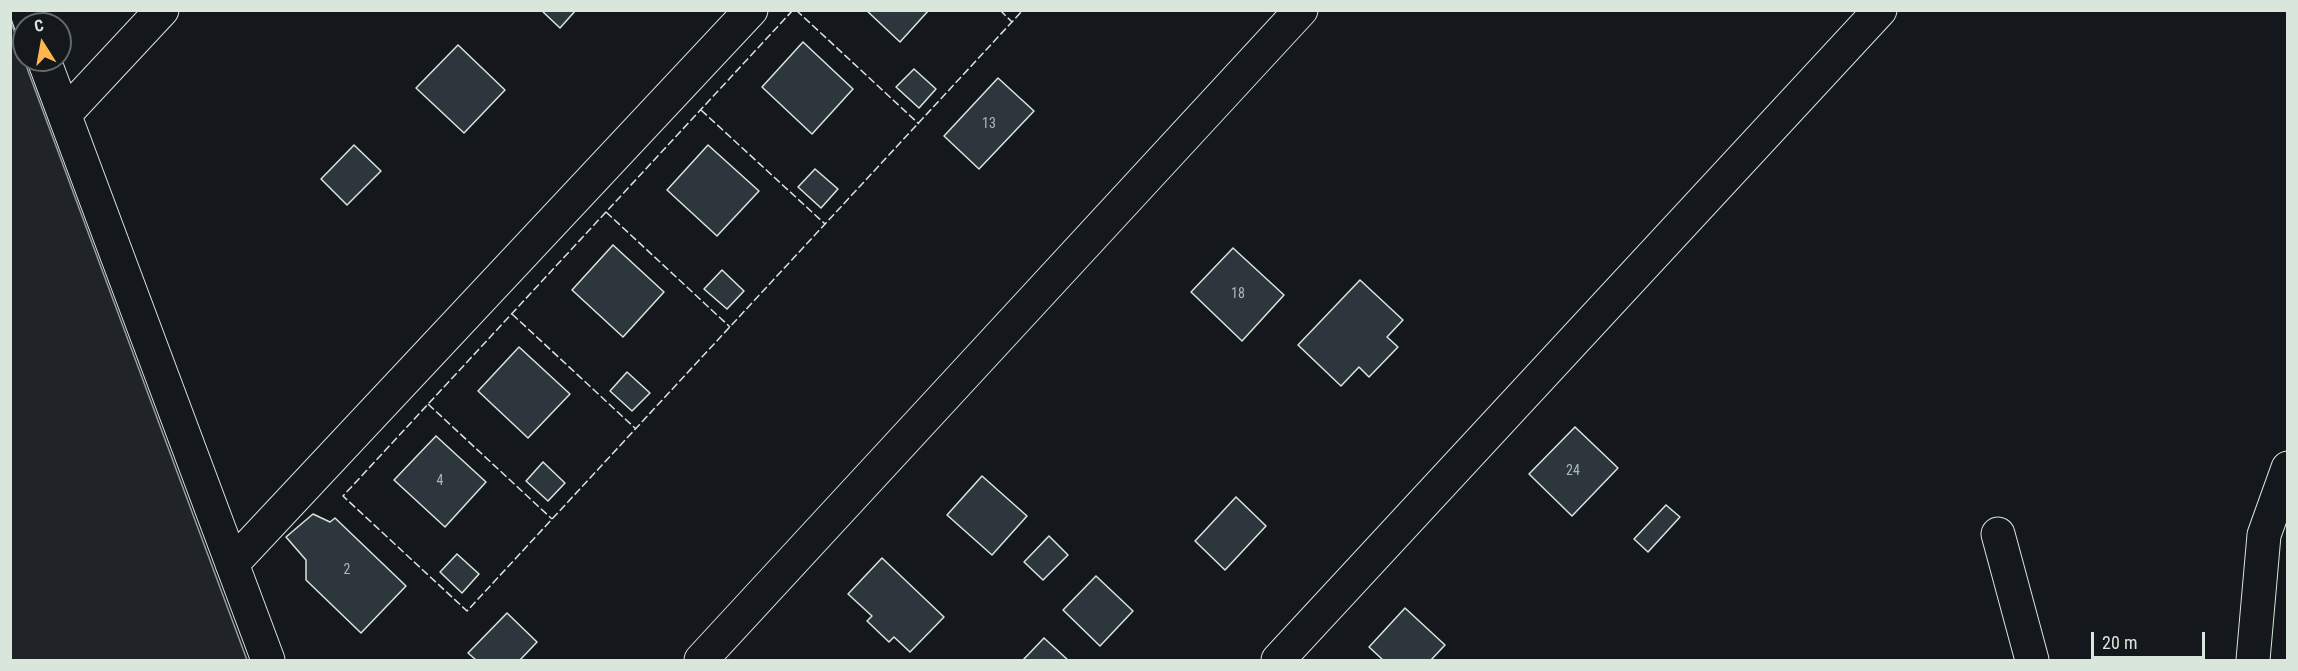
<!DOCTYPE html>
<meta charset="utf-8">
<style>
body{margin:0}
#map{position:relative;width:2298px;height:671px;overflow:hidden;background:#14181c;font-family:"Roboto Condensed",sans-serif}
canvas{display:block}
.frame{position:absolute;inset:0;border:12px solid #d8e6dc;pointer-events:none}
.north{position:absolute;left:12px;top:12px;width:60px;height:60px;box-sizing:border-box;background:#14181c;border:2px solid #626a69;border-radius:50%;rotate:349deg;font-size:16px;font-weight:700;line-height:24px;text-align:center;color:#d8e6dc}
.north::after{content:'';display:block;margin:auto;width:21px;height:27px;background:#ffb74d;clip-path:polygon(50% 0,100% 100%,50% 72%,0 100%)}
.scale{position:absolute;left:2091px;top:632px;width:114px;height:27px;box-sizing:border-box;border:3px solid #d8e6dc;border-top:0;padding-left:8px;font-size:18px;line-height:21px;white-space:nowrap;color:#d8e6dc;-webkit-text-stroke:4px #14181c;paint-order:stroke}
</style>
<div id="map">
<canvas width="2298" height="671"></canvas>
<div class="frame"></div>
<div class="north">С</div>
<div class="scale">20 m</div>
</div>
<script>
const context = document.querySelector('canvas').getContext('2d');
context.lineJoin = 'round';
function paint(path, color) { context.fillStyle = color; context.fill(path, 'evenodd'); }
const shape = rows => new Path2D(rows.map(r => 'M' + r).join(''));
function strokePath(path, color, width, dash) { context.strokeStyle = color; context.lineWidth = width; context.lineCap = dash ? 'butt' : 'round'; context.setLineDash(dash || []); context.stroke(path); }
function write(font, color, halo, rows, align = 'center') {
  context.font = font + ' "Roboto Condensed",sans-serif'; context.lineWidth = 4.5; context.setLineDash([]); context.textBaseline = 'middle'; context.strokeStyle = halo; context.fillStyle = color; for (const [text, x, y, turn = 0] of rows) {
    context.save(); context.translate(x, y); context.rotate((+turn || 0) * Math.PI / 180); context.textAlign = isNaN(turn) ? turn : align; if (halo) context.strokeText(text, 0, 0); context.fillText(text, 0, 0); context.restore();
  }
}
const green = shape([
 [11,22,24,60,247,660,11,660,11,22]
]);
paint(green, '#202428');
strokePath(green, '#939e99', 1.5);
const building = shape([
 [541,10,576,10,560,28,541,10],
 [866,10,929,10,900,42,866,10],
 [803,42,853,89,812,134,762,87,803,42],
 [458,45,505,90,464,133,416,88,458,45],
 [914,69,936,89,919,108,896,87,914,69],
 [998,78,1034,111,979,169,944,136,998,78],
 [354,145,381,171,347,205,321,179,354,145],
 [708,145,759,191,717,236,667,190,708,145],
 [815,169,838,189,821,208,798,187,815,169],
 [613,245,664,292,623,337,572,290,613,245],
 [1233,248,1284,295,1242,341,1191,292,1233,248],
 [722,270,744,291,727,309,704,289,722,270],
 [1360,280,1403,320,1387,337,1398,347,1369,377,1359,367,1341,386,1298,345,1360,280],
 [519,347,570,394,528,438,478,391,519,347],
 [627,372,650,393,632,411,610,391,627,372],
 [1575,427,1618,468,1572,516,1529,474,1575,427],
 [436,436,486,482,445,527,394,480,436,436],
 [543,462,565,483,548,501,526,481,543,462],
 [982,476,1027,516,992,555,947,515,982,476],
 [1236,497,1266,526,1225,570,1195,541,1236,497],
 [1666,505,1680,517,1648,552,1634,539,1666,505],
 [313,514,330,522,335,518,406,586,361,633,306,580,306,560,286,537,313,514],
 [1049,536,1068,555,1043,580,1024,562,1049,536],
 [457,554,479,574,462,593,440,572,457,554],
 [882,558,944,617,910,652,894,637,889,642,867,621,872,616,848,594,882,558],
 [1096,576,1133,611,1100,646,1063,610,1096,576],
 [1405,608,1445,645,1431,660,1383,660,1369,647,1405,608],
 [507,613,537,642,520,660,476,660,468,653,507,613],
 [1044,638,1068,660,1023,660,1044,638]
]);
paint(building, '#2c363c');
strokePath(building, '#d8e6dc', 1.5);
const minor = shape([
 [26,10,31,24],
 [44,60,268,660],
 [65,114,162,10],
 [1998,534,2032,660],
 [232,564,751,10],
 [701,660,1301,10],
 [1278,660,1880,10],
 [2253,660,2264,535,2288,468]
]);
strokePath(minor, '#d8e6dc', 35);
strokePath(minor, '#14181c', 33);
strokePath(shape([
 [793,10,343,496,467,611,1023,10],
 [796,10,919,124],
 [1000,10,1012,22],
 [701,110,825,224],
 [606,212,730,327],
 [512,314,636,429],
 [428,404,552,519]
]), '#d8e6dc', 1.5, [8, 3]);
write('14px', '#adbab4', null, [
 ["13",989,124],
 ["18",1238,294],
 ["24",1573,471],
 ["4",440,481],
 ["2",347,570]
]);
</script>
